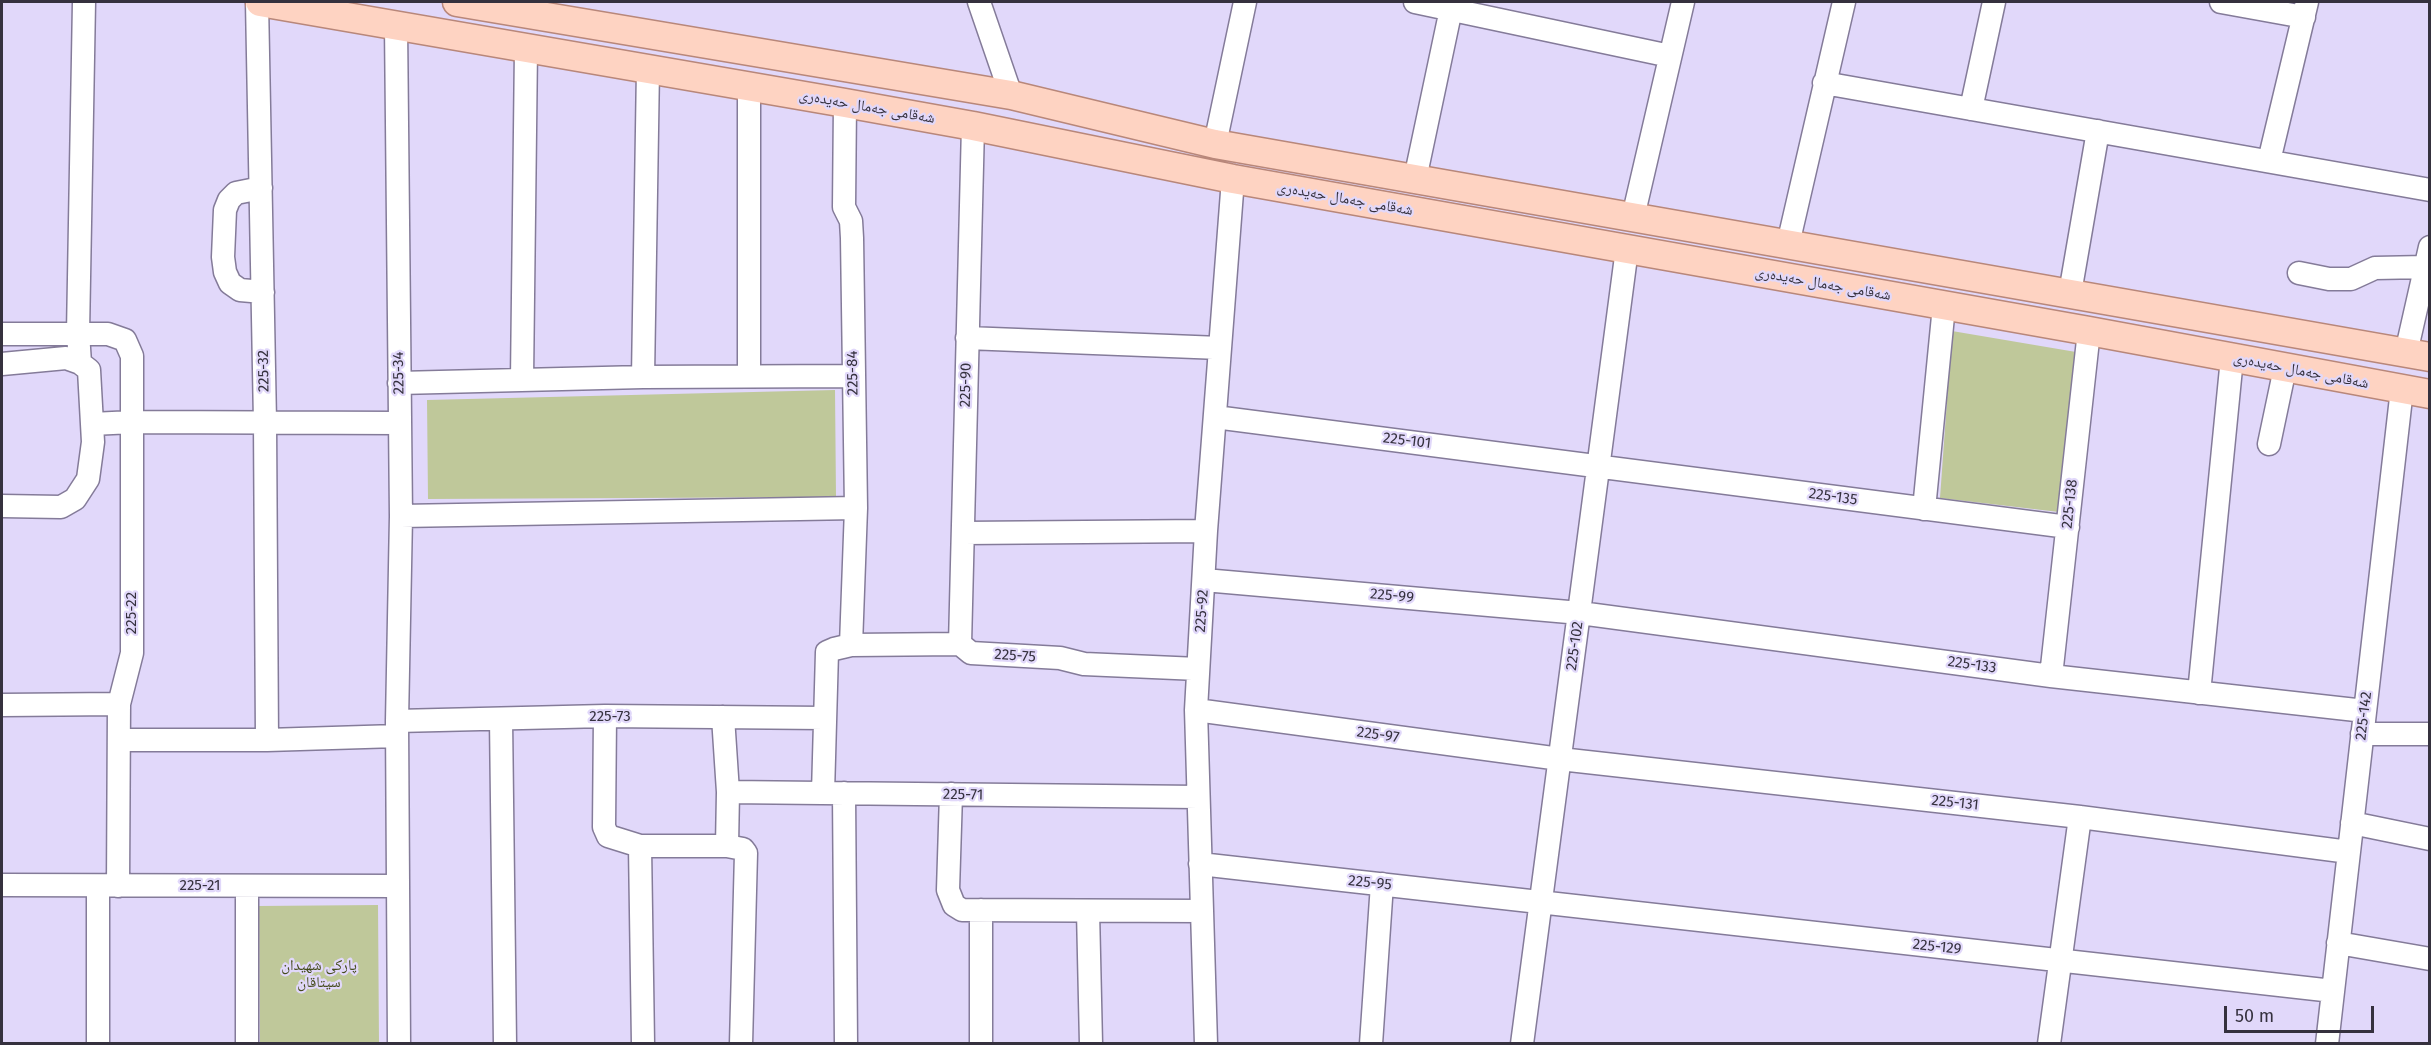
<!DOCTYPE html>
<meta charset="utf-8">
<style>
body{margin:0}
#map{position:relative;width:2431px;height:1045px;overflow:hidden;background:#e1d8fa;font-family:"Fira Sans",sans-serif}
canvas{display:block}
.frame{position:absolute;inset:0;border:3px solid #35313e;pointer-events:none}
.scale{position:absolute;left:2224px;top:1006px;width:150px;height:27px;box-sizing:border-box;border:3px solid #35313e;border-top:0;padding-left:8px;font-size:18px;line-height:21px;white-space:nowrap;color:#35313e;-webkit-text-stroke:4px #e1d8fa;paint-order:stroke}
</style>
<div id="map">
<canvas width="2431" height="1045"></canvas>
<div class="frame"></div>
<div class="scale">50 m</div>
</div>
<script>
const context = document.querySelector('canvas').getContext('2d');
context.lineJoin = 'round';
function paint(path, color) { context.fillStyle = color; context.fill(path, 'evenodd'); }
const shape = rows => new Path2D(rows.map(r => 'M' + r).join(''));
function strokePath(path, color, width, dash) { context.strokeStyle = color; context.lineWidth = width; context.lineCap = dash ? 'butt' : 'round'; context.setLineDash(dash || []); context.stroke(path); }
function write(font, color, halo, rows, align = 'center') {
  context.font = font + ' "Fira Sans","Noto Naskh Arabic",sans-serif'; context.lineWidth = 4.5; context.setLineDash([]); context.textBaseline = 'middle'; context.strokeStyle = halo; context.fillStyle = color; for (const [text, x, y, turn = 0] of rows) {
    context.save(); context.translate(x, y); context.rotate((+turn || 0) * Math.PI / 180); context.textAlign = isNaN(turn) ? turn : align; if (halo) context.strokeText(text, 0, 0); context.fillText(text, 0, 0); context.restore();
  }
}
paint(shape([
 [1952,331,2076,352,2059,512,1940,498],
 [835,390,836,497,428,499,427,400],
 [378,905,379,1043,260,1043,259,906]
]), '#bfc89a');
const minor = shape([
 [257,2,265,422,267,740],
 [979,2,1011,95],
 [1415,2,1670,56],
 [2221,2,2304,17],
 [396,25,401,516,397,721,399,1044],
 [1824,83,2430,190],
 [845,103,844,207,851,221,852,238,856,508,851,645],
 [1971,109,1994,2],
 [1215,144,1245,2],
 [2269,161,2307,2],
 [1415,179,1451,9],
 [261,188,236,193,229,200,225,210,223,257,225,272,230,283,240,290,263,292],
 [1633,217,1683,2],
 [1788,244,1844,2],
 [2299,273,2329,279,2351,279,2375,268,2425,267],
 [2070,293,2098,131],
 [2,334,108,334,125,340,132,356,132,653,119,704,118,886],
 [967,338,1220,348],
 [2406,353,2430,247],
 [80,363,78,333,84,2],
 [2,364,66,358,80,363,89,370,93,442,88,479,75,499,61,507,2,506],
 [749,376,749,88],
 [643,377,648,68],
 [522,379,526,48],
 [399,383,643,377,853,376],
 [1215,417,2068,527],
 [92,424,133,422,399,423],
 [2269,444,2285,368],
 [1924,509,1944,306],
 [401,516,856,508],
 [964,533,1206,531],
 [1204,580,1580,613,2051,676,2365,711],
 [960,644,973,126],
 [2051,676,2089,331],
 [2199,693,2232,358],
 [2,705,119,704],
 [1196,710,1560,759,2080,817,2349,852],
 [605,716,604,827,608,836,640,846,727,846],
 [723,717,728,792,727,846,743,849,746,853,741,1044],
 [501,719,505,1044],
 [397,721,605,716,824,718],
 [2362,734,2430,734],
 [120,740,267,740,397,736],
 [728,792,1198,797],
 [823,793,827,652,834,649,851,645,960,644,971,653,1060,658,1084,664,1198,669],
 [844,793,846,1044],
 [951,794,948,890,954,905,962,910,1201,911],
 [2352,823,2430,839],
 [640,846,643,1044],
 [1200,864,2333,991],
 [2,885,398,886],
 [247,886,247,1044],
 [1088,911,1091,1044],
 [2338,943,2430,959],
 [98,1044,98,886],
 [981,1044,981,910],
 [1206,1044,1196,710,1206,531,1233,179],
 [1371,1044,1382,884],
 [1522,1044,1627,249],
 [2049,1044,2080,817],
 [2327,1044,2402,389]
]);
const major = shape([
 [260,2,845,103,973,126,1233,179,2089,331,2430,394],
 [457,2,1011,95,1215,144,2430,357]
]);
strokePath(minor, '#847b99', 25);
strokePath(major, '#b8877a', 31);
strokePath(minor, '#fff', 22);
strokePath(major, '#fed3c2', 28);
write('15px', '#35313e', '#e1d8fa', [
 ["شەقامی جەمال حەیدەری",867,107,10],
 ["شەقامی جەمال حەیدەری",1345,199,10],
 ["شەقامی جەمال حەیدەری",1823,284,10],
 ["225-32",264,371,-91],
 ["شەقامی جەمال حەیدەری",2301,371,11],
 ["225-34",399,373,-91],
 ["225-84",853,373,-91],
 ["225-90",966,385,-89],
 ["225-101",1407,441,7],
 ["225-135",1833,497,8],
 ["225-138",2070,504,-84],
 ["225-99",1392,596,5],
 ["225-92",1202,611,-86],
 ["225-22",132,613,-90],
 ["225-102",1575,646,-82],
 ["225-75",1015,656,4],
 ["225-133",1972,665,8],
 ["225-142",2364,716,-83],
 ["225-73",610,717],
 ["225-97",1378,735,8],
 ["225-71",963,795,1],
 ["225-131",1955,803,6],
 ["225-95",1370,883,6],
 ["225-21",200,886],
 ["225-129",1937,947,6]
]);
write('15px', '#434a1a', '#e1d8fa', [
 ["پارکی شهیدان",319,966],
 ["سیتاقان",319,983]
]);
</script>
